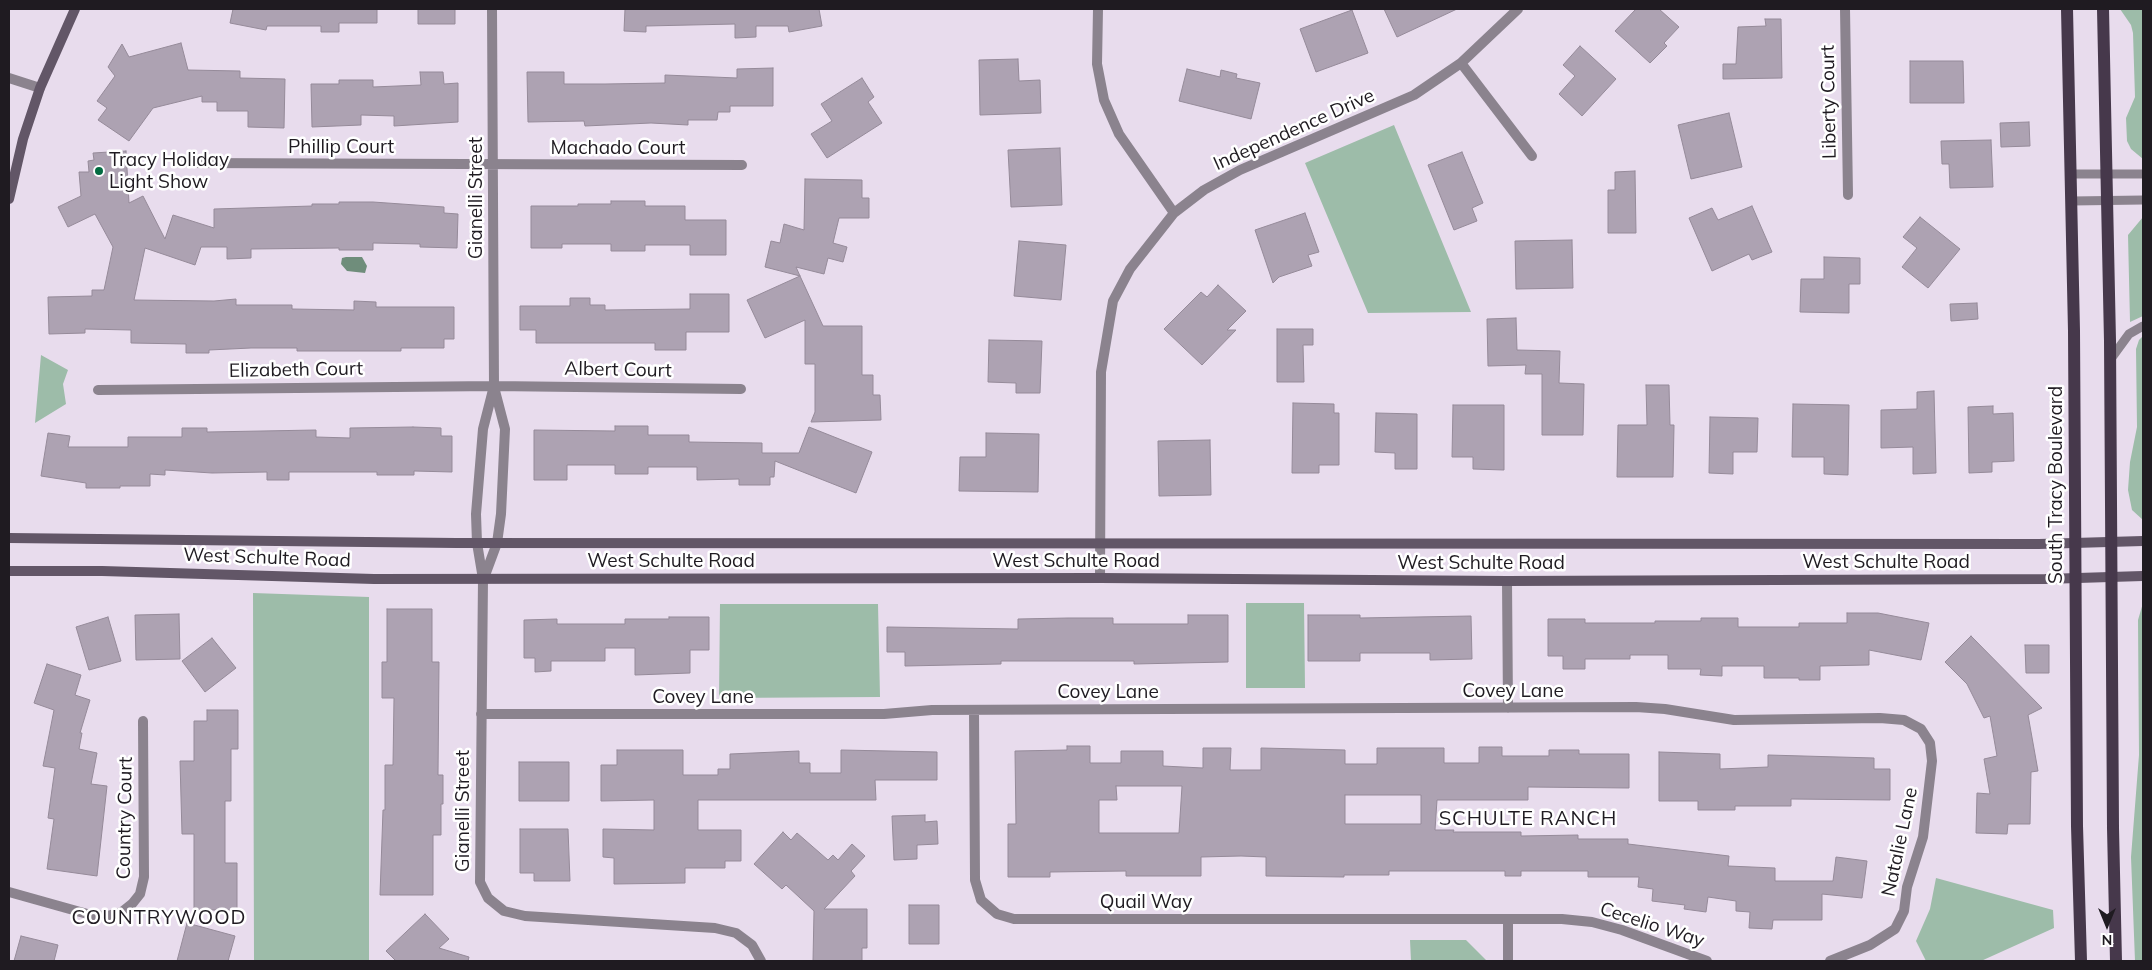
<!DOCTYPE html>
<style>
body{margin:0}
#map{position:relative;width:2152px;height:970px;overflow:hidden;background:#e8dced;font-family:Mulish,sans-serif}
canvas{display:block}
.frame{position:absolute;inset:0;border:10px solid #1f1b21;pointer-events:none}
.north{position:absolute;left:2082px;top:900px;width:50px;height:50px;-webkit-text-stroke:4px #fff;paint-order:stroke;rotate:180deg;font-size:14px;font-weight:700;line-height:20px;text-align:center;color:#1f1b21}
.north::after{content:'';display:block;margin:auto;width:18px;height:22px;background:#1f1b21;clip-path:polygon(50% 0,100% 100%,50% 72%,0 100%)}
</style>
<div id="map">
<canvas width="2152" height="970"></canvas>
<div class="frame"></div>
<div class="north">N</div>
</div>
<script>
const context = document.querySelector('canvas').getContext('2d');
context.lineJoin = 'round';
function paint(path, color) { context.fillStyle = color; context.fill(path, 'evenodd'); }
const shape = rows => new Path2D(rows.map(r => 'M' + r).join(''));
function strokePath(path, color, width, dash) { context.strokeStyle = color; context.lineWidth = width; context.lineCap = dash ? 'butt' : 'round'; context.setLineDash(dash || []); context.stroke(path); }
function write(font, color, halo, rows, align = 'center') {
  context.font = font + ' Mulish,sans-serif'; context.lineWidth = 5; context.setLineDash([]); context.textBaseline = 'middle'; context.strokeStyle = halo; context.fillStyle = color; for (const [text, x, y, turn = 0] of rows) {
    context.save(); context.translate(x, y); context.rotate((+turn || 0) * Math.PI / 180); context.textAlign = isNaN(turn) ? turn : align; if (halo) context.strokeText(text, 0, 0); context.fillText(text, 0, 0); context.restore();
  }
}
paint(shape([
 [2120,9,2143,9,2143,159,2131,149,2127,141,2126,118,2135,97,2133,33,2131,25],
 [1394,125,1471,312,1368,313,1305,163],
 [2143,217,2143,316,2130,322,2128,235],
 [2143,336,2143,520,2132,510,2128,490,2130,462,2137,427,2136,349,2139,340],
 [41,355,68,370,63,384,66,404,35,423],
 [253,593,369,597,369,961,254,961],
 [1246,603,1304,603,1305,688,1246,688],
 [2143,603,2143,961,2135,961,2131,857,2139,755,2138,620],
 [720,604,878,604,880,697,719,698],
 [1936,878,2053,910,2054,928,1981,961,1926,961,1916,941,1930,909],
 [1410,940,1466,940,1487,961,1411,961]
]), '#9dbca9');
paint(shape([
 [346,257,362,257,367,266,365,273,347,271,341,264,342,258]
]), '#6f8d7b');
const building = shape([
 [233,9,377,9,377,23,339,23,339,32,321,32,321,26,267,26,266,30,230,23,233,9],
 [418,9,455,9,455,24,418,24,418,9],
 [625,9,819,9,822,26,789,32,788,26,756,26,756,37,735,38,735,24,646,26,646,32,624,31,625,9],
 [1384,9,1457,9,1397,37,1384,9],
 [1636,9,1659,9,1679,27,1664,43,1667,46,1650,63,1615,31,1636,9],
 [1352,10,1368,53,1316,72,1300,29,1352,10],
 [1765,19,1781,19,1782,78,1723,79,1723,64,1736,64,1738,27,1766,26,1765,19],
 [181,43,188,70,240,71,240,78,285,79,284,128,248,127,248,111,217,111,217,102,202,102,202,96,153,108,129,141,98,120,107,108,97,101,115,76,108,67,122,44,129,57,181,43],
 [1580,46,1616,79,1582,116,1559,94,1575,76,1563,65,1580,46],
 [1018,59,1019,81,1040,80,1041,113,980,115,979,60,1018,59],
 [1910,61,1963,61,1964,103,1910,103,1910,61],
 [773,68,773,106,730,106,730,112,718,112,717,120,688,120,688,125,651,123,585,126,584,121,528,122,527,72,564,72,564,84,605,84,665,83,665,75,737,78,737,69,773,68],
 [1187,69,1220,77,1221,70,1237,74,1236,78,1260,83,1251,119,1179,101,1187,69],
 [420,72,443,72,444,84,458,83,458,122,394,126,394,116,361,115,361,125,312,127,311,84,339,84,339,80,373,80,373,87,421,85,420,72],
 [862,78,874,97,868,102,882,123,827,158,811,134,832,121,821,104,862,78],
 [1729,113,1742,167,1691,179,1678,125,1729,113],
 [2029,122,2030,146,2001,147,2000,123,2029,122],
 [1991,140,1993,187,1950,188,1949,164,1942,164,1941,141,1991,140],
 [1060,148,1062,205,1011,207,1008,150,1060,148],
 [126,151,129,203,143,196,165,239,173,215,214,228,214,209,312,206,312,204,339,204,339,202,373,202,444,207,444,213,458,214,457,248,420,247,420,244,373,243,373,250,339,250,339,248,251,249,251,258,227,259,227,247,201,247,195,265,145,248,134,300,214,301,236,299,236,305,292,305,292,309,354,310,354,301,376,302,376,307,454,307,454,339,444,339,444,348,401,348,401,351,297,351,297,348,251,348,209,350,209,353,186,353,186,344,131,343,131,330,85,329,85,333,49,334,48,297,92,296,92,290,104,290,113,247,95,214,68,227,58,207,81,196,79,172,89,172,88,161,94,160,93,153,126,151],
 [1462,152,1483,203,1472,208,1477,221,1454,230,1428,165,1462,152],
 [1635,171,1636,233,1608,233,1608,190,1615,190,1615,172,1635,171],
 [805,179,862,180,862,198,869,198,869,218,839,218,833,243,847,247,843,262,828,258,824,274,796,267,800,276,765,267,771,241,780,243,784,224,804,230,805,179],
 [611,201,645,201,645,206,685,206,685,220,726,220,726,255,690,255,690,245,645,245,645,251,611,251,611,244,562,244,562,248,531,248,531,206,578,206,578,204,611,204,611,201],
 [1752,206,1772,252,1752,260,1749,254,1712,271,1689,218,1712,208,1718,220,1752,206],
 [1305,213,1319,252,1308,255,1312,266,1279,277,1273,283,1255,230,1305,213],
 [1920,217,1960,249,1928,288,1902,267,1917,248,1903,237,1920,217],
 [1572,240,1573,288,1516,289,1515,241,1572,240],
 [1019,241,1066,245,1061,300,1014,296,1019,241],
 [1824,257,1860,258,1860,284,1849,284,1849,313,1800,312,1801,279,1824,279,1824,257],
 [800,276,823,326,862,326,862,375,873,375,873,395,880,395,881,420,811,422,815,412,815,364,805,364,805,320,765,338,747,300,800,276],
 [1218,285,1246,311,1227,330,1236,330,1202,365,1164,329,1201,292,1207,297,1218,285],
 [690,294,729,294,729,332,686,332,686,350,655,350,655,343,536,343,536,330,520,330,520,306,570,306,570,298,590,298,590,305,605,305,605,310,690,309,690,294],
 [1977,303,1978,319,1951,321,1950,304,1977,303],
 [1516,318,1517,350,1560,351,1559,383,1584,384,1583,435,1542,435,1542,374,1525,374,1526,365,1488,366,1487,319,1516,318],
 [1277,329,1313,329,1313,345,1303,345,1304,382,1277,382,1277,329],
 [989,340,1042,341,1040,393,1016,393,1016,383,988,382,989,340],
 [1646,385,1669,385,1670,425,1674,425,1673,477,1617,477,1618,425,1647,425,1646,385],
 [1934,391,1936,473,1913,474,1913,447,1881,448,1881,410,1917,409,1917,392,1934,391],
 [1293,403,1334,404,1334,413,1339,413,1339,465,1319,465,1319,473,1292,473,1293,403],
 [1793,404,1849,405,1848,475,1824,474,1824,457,1792,457,1793,404],
 [1453,405,1504,405,1504,470,1473,469,1473,457,1452,457,1453,405],
 [1993,406,1993,414,2013,413,2014,461,1992,462,1992,472,1969,473,1968,407,1993,406],
 [1376,413,1417,414,1417,469,1395,469,1395,453,1375,452,1376,413],
 [1710,417,1758,418,1757,452,1733,452,1733,474,1709,473,1710,417],
 [615,426,648,426,648,435,689,435,689,442,762,443,762,453,799,453,809,427,872,452,856,493,775,461,774,477,770,477,770,485,739,485,739,479,697,480,697,467,648,467,648,474,615,474,615,465,567,465,567,480,534,480,534,430,615,431,615,426],
 [413,427,441,428,441,436,452,436,452,472,414,471,414,475,377,475,377,472,289,472,289,480,267,480,267,472,212,473,165,470,165,475,150,474,150,486,120,486,120,488,86,488,86,483,41,476,48,433,70,436,68,447,128,447,128,437,182,437,182,428,207,428,207,432,316,430,316,437,350,438,350,428,413,427],
 [986,433,1039,434,1038,492,959,491,960,457,986,457,986,433],
 [1210,440,1211,495,1159,496,1158,441,1210,440],
 [387,609,432,609,432,662,439,662,438,775,443,775,443,804,441,804,441,835,433,835,433,895,380,895,383,810,385,810,385,765,393,765,394,698,382,698,382,662,387,662,387,609],
 [1847,613,1878,613,1929,623,1921,660,1869,650,1869,665,1820,666,1820,680,1799,680,1799,678,1764,678,1764,666,1722,666,1722,676,1700,675,1701,669,1668,669,1668,655,1630,655,1630,659,1585,659,1585,669,1563,669,1563,656,1548,656,1548,619,1585,619,1585,623,1655,623,1655,621,1701,621,1701,618,1738,618,1738,627,1799,627,1799,623,1847,623,1847,613],
 [179,614,180,659,136,660,135,615,179,614],
 [1188,615,1228,615,1228,662,1134,664,1134,661,1001,661,1001,664,905,666,905,652,887,652,887,627,1018,629,1018,619,1068,618,1113,618,1113,624,1188,624,1188,615],
 [1308,615,1360,615,1360,618,1471,616,1472,659,1430,660,1430,653,1360,653,1360,661,1308,661,1308,615],
 [108,617,121,661,89,670,76,627,108,617],
 [669,617,709,617,709,650,690,650,690,673,635,675,635,648,605,648,605,661,551,661,551,671,535,672,535,658,524,658,524,620,557,619,557,624,625,624,625,619,669,619,669,617],
 [1971,636,2042,708,2028,715,2038,771,2031,772,2030,824,2008,824,2007,834,1976,833,1977,793,1990,794,1984,759,1997,756,1990,716,1984,718,1967,684,1945,662,1971,636],
 [212,638,236,668,205,692,182,661,212,638],
 [2025,645,2049,645,2049,673,2026,673,2025,645],
 [47,664,81,675,75,695,90,700,80,733,82,733,79,749,97,753,91,784,107,786,97,876,47,869,54,819,48,818,55,768,43,766,54,710,34,703,47,664],
 [207,710,238,710,238,749,231,749,231,801,225,801,225,863,237,863,237,910,194,910,194,834,182,834,180,761,194,761,194,721,207,721,207,710],
 [1067,746,1090,746,1090,763,1121,763,1121,751,1163,751,1163,766,1203,768,1203,748,1231,748,1230,770,1261,770,1261,748,1345,750,1345,764,1377,764,1377,748,1444,748,1444,763,1479,763,1479,747,1502,747,1502,756,1549,756,1549,750,1579,750,1579,754,1629,754,1629,788,1528,787,1528,800,1437,800,1435,830,1454,830,1453,832,1521,832,1521,836,1578,835,1578,839,1628,839,1628,844,1729,856,1728,866,1775,868,1775,881,1833,881,1836,857,1867,861,1862,898,1822,894,1822,920,1773,920,1772,929,1749,928,1750,912,1736,911,1736,901,1708,897,1706,912,1684,909,1685,905,1652,901,1653,889,1638,887,1639,877,1588,877,1588,871,1521,871,1521,876,1505,876,1505,871,1389,871,1389,875,1344,875,1344,877,1266,876,1266,857,1241,856,1201,857,1201,876,1126,876,1126,871,1050,872,1050,877,1008,877,1008,824,1016,824,1015,751,1067,750,1067,746],
 [1116,786,1182,786,1179,833,1099,833,1099,800,1117,800,1116,786],
 [1345,795,1421,795,1421,824,1345,824,1345,795],
 [617,750,683,750,683,775,718,775,718,769,730,769,730,754,799,751,799,763,810,763,810,773,841,773,841,750,937,752,937,780,875,780,876,800,698,800,698,830,741,830,741,861,725,861,725,868,685,868,685,883,614,884,614,858,603,857,603,829,654,830,654,800,601,801,601,765,617,765,617,750],
 [1659,752,1720,754,1720,769,1768,767,1768,755,1874,758,1874,769,1890,769,1890,800,1791,799,1791,806,1735,806,1735,810,1698,810,1698,801,1659,801,1659,752],
 [519,762,569,762,569,801,519,801,519,762],
 [925,815,925,822,937,821,938,844,917,845,917,859,894,860,892,816,925,815],
 [520,829,568,829,570,881,534,881,534,873,520,873,520,829],
 [783,832,791,840,797,833,828,860,833,855,838,860,852,844,865,856,851,871,855,876,824,909,867,909,867,948,862,948,862,961,813,961,814,911,786,885,782,889,754,864,783,832],
 [909,905,939,905,939,944,909,944,909,905],
 [425,914,449,939,439,948,469,957,468,961,396,961,386,951,425,914],
 [187,923,235,936,228,961,177,961,187,923],
 [21,936,58,945,54,961,14,961,21,936]
]);
paint(building, '#ada2b2');
strokePath(building, '#958a99', 1);
strokePath(shape([
 [2071,174,2143,174],
 [2072,201,2143,200],
 [2110,360,2129,334,2143,326]
]), '#8b838e', 9);
strokePath(shape([
 [492,9,494,386,483,429,476,514,477,543,483,579,480,882,488,898,504,911,525,916,715,928,736,933,752,945,761,961],
 [1098,9,1097,64,1104,100,1119,134,1174,213],
 [1845,9,1848,195],
 [1461,63,1532,156],
 [9,78,40,88],
 [189,163,742,165],
 [98,390,494,386,741,389],
 [484,578,497,543,501,514,505,429,494,387],
 [1100,578,1101,372,1113,301,1130,269,1174,213,1204,190,1240,170,1414,95,1461,63,1518,9],
 [1507,581,1508,708],
 [974,710,975,880,981,900,997,914,1014,919,1562,919,1592,922,1622,930,1707,961],
 [481,714,884,714,932,710,1636,707,1665,709,1734,720,1880,718,1904,720,1921,729,1930,743,1932,761,1923,837,1907,887,1904,911,1895,929,1870,945,1830,961],
 [9,892,91,915,107,916,122,912,132,904,140,894,144,877,143,721],
 [1508,919,1508,961]
]), '#8b838e', 10);
strokePath(shape([
 [9,199,23,139,40,88,75,9],
 [9,538,456,543,2039,544,2143,541],
 [9,571,102,571,374,579,1100,578,1507,581,2045,579,2143,576]
]), '#625667', 10);
strokePath(shape([
 [2067,9,2074,331,2077,826,2081,961],
 [2103,9,2110,341,2113,828,2116,961]
]), '#46384b', 12);
for (const [x, y, r, color] of [
 [99,171,5,"#026b41"]
]) { const dot = new Path2D(); dot.arc(x, y, r, 0, 2 * Math.PI); context.fillStyle = color; context.fill(dot); strokePath(dot, '#fff', 2); }
write('19px', '#1f1b21', '#fff', [
 ["Liberty Court",1829,102,-91],
 ["Independence Drive",1294,130,-24],
 ["Phillip Court",341,147],
 ["Machado Court",618,148],
 ["Gianelli Street",476,198,-90],
 ["Elizabeth Court",296,370,-1],
 ["Albert Court",618,370,1],
 ["South Tracy Boulevard",2056,485,-90],
 ["West Schulte Road",267,558,2],
 ["West Schulte Road",671,561],
 ["West Schulte Road",1076,561],
 ["West Schulte Road",1886,562],
 ["West Schulte Road",1481,563],
 ["Covey Lane",1513,691],
 ["Covey Lane",1108,692],
 ["Covey Lane",703,697],
 ["Gianelli Street",463,811,-90],
 ["Country Court",125,818,-89],
 ["Natalie Lane",1900,842,-78],
 ["Quail Way",1146,902],
 ["Cecelio Way",1652,925,18]
]);
write('19px', '#1f1b21', '#fff', [
 ["Tracy Holiday",109,160],
 ["Light Show",109,182]
], 'left');
context.letterSpacing = '1px';
write('20px', '#1f1b21', '#fff', [
 ["SCHULTE RANCH",1528,819],
 ["COUNTRYWOOD",159,918]
]);
context.letterSpacing = '0px';
</script>
